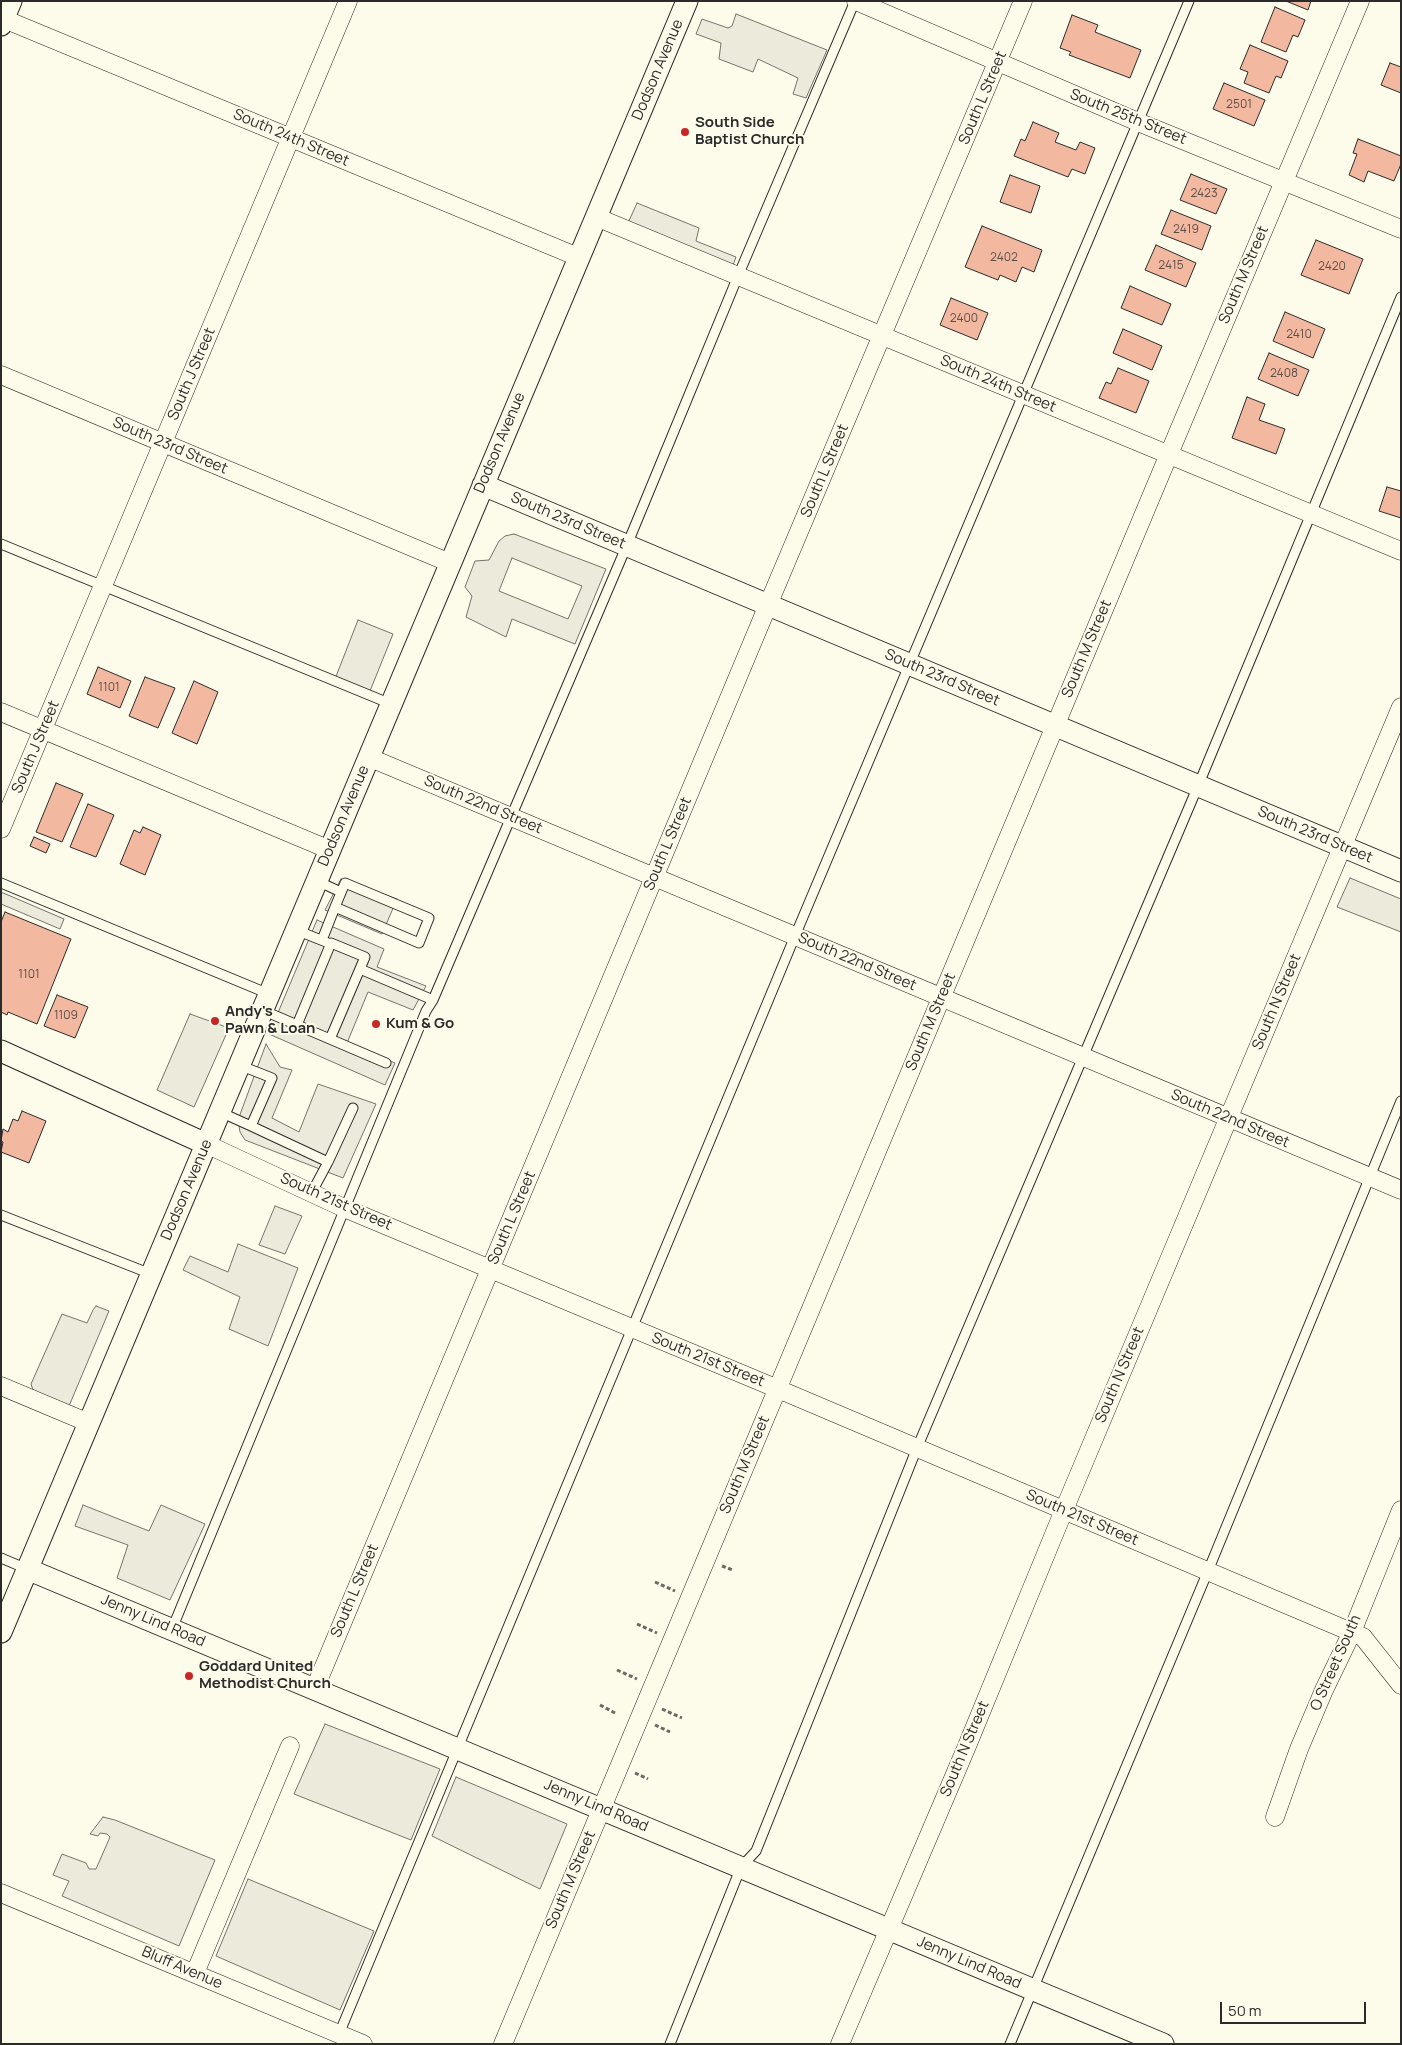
<!DOCTYPE html>
<style>
body{margin:0}
#map{position:relative;width:1402px;height:2045px;overflow:hidden;background:#fdfbea;font-family:Manrope,sans-serif}
canvas{display:block}
.frame{position:absolute;inset:0;border:2px solid #2b2b2b;pointer-events:none}
.scale{position:absolute;left:1220px;top:2002px;width:146px;height:22px;box-sizing:border-box;border:2px solid #2b2b2b;border-top:0;padding-left:6px;font-size:15px;line-height:18px;white-space:nowrap;color:#2b2b2b;-webkit-text-stroke:4px #fdfbea;paint-order:stroke}
</style>
<div id="map">
<canvas width="1402" height="2045"></canvas>
<div class="frame"></div>
<div class="scale">50 m</div>
</div>
<script>
const context = document.querySelector('canvas').getContext('2d');
context.lineJoin = 'round';
function paint(path, color) { context.fillStyle = color; context.fill(path, 'evenodd'); }
const shape = rows => new Path2D(rows.map(r => 'M' + r).join(''));
function strokePath(path, color, width, dash) { context.strokeStyle = color; context.lineWidth = width; context.lineCap = dash ? 'butt' : 'round'; context.setLineDash(dash || []); context.stroke(path); }
function write(font, color, halo, rows, align = 'center') {
  context.font = font + ' Manrope,sans-serif'; context.lineWidth = 4; context.setLineDash([]); context.textBaseline = 'middle'; context.strokeStyle = halo; context.fillStyle = color; for (const [text, x, y, turn = 0] of rows) {
    context.save(); context.translate(x, y); context.rotate((+turn || 0) * Math.PI / 180); context.textAlign = isNaN(turn) ? turn : align; if (halo) context.strokeText(text, 0, 0); context.fillText(text, 0, 0); context.restore();
  }
}
const parking = shape([
 [736,14,827,50,806,98,793,94,798,78,758,59,753,72,719,59,721,43,696,34,702,19,728,28,732,26,736,14],
 [637,203,699,228,696,241,736,257,732,268,628,223,637,203],
 [514,534,606,569,575,644,512,619,506,637,466,617,472,596,465,587,475,561,489,560,499,541,505,536,514,534],
 [512,558,582,586,568,619,499,591,512,558],
 [358,620,393,634,370,691,335,679,358,620],
 [1350,878,1401,899,1401,932,1337,907,1350,878],
 [341,879,397,899,382,934,325,910,341,879],
 [1,892,64,919,60,929,1,904,1,892],
 [317,920,384,949,377,967,426,986,413,1010,368,992,347,1043,395,1063,385,1085,269,1034,317,920],
 [190,1014,229,1028,194,1107,157,1090,190,1014],
 [266,1044,280,1067,292,1070,272,1118,299,1132,318,1084,376,1104,343,1178,245,1140,240,1132,238,1120,266,1044],
 [275,1206,302,1216,285,1254,259,1245,275,1206],
 [238,1244,298,1268,268,1346,229,1329,240,1297,183,1270,190,1256,228,1272,238,1244],
 [96,1306,109,1311,69,1406,33,1390,31,1384,62,1314,87,1323,93,1310,96,1306],
 [83,1505,149,1531,161,1505,205,1524,170,1600,117,1578,128,1545,75,1526,83,1505],
 [325,1724,440,1769,411,1840,294,1794,325,1724],
 [456,1777,567,1824,540,1889,432,1836,456,1777],
 [103,1817,115,1820,215,1860,179,1946,62,1896,69,1881,53,1875,62,1854,86,1863,89,1869,96,1869,110,1837,107,1834,100,1833,98,1836,90,1834,103,1817],
 [248,1879,374,1931,340,2010,216,1956,248,1879]
]);
paint(parking, '#eceadb');
strokePath(parking, '#74746e', 1);
const building = shape([
 [1286,1,1311,1,1308,10,1286,1],
 [1275,7,1305,20,1298,37,1293,35,1286,52,1261,42,1275,7],
 [1072,15,1098,25,1095,32,1141,50,1130,78,1069,55,1071,52,1060,48,1072,15],
 [1250,45,1288,61,1281,78,1276,76,1269,93,1244,83,1248,72,1240,69,1250,45],
 [1390,63,1401,67,1401,93,1381,85,1390,63],
 [1224,83,1265,100,1254,126,1213,109,1224,83],
 [1033,122,1059,133,1055,142,1076,150,1080,142,1095,148,1085,174,1072,169,1068,177,1014,156,1021,139,1025,141,1033,122],
 [1358,139,1401,156,1401,164,1394,181,1368,171,1364,182,1349,175,1357,154,1353,153,1358,139],
 [1191,174,1227,189,1216,214,1180,200,1191,174],
 [1010,175,1040,186,1031,213,1000,202,1010,175],
 [1171,210,1211,226,1202,250,1161,234,1171,210],
 [982,226,1042,250,1034,272,1022,267,1016,282,1000,275,998,280,965,267,982,226],
 [1316,240,1363,259,1349,294,1301,275,1316,240],
 [1156,245,1196,263,1186,287,1145,270,1156,245],
 [1130,286,1171,304,1162,325,1121,308,1130,286],
 [951,298,988,313,977,340,940,325,951,298],
 [1285,312,1325,329,1313,358,1273,341,1285,312],
 [1123,329,1162,346,1152,370,1113,353,1123,329],
 [1269,353,1309,370,1298,396,1258,379,1269,353],
 [1118,368,1149,381,1136,413,1099,398,1106,382,1111,384,1118,368],
 [1247,397,1265,404,1259,420,1285,429,1276,454,1232,438,1247,397],
 [1387,487,1401,491,1401,518,1379,511,1387,487],
 [98,667,131,681,120,708,87,694,98,667],
 [145,677,175,688,158,728,129,716,145,677],
 [194,681,218,692,197,744,172,733,194,681],
 [56,783,83,794,62,842,36,832,56,783],
 [88,804,114,815,96,857,70,847,88,804],
 [143,827,161,835,145,875,120,864,134,830,140,833,143,827],
 [34,837,50,844,46,853,30,846,34,837],
 [5,912,71,939,37,1024,8,1012,7,1015,1,1012,1,922,5,912],
 [57,995,88,1007,75,1038,44,1026,57,995],
 [22,1111,46,1121,29,1163,1,1152,3,1142,1,1141,3,1129,8,1132,13,1119,18,1121,22,1111]
]);
paint(building, '#f2b8a0');
strokePath(building, '#2b2b2b', 1);
const service = shape([
 [1,544,391,704],
 [317,881,341,892],
 [1,883,269,994],
 [296,930,326,942],
 [322,940,335,907,419,943,429,918,345,883,335,907],
 [360,969,433,1000],
 [262,1010,386,1063],
 [297,1025,331,943,365,957,330,1039],
 [239,1065,272,1078,251,1126,328,1162,353,1108],
 [220,1112,251,1126],
 [312,1192,328,1162],
 [1,1215,151,1274],
 [1,1558,27,1569],
 [172,1629,426,1011,433,1000,627,545,738,276,855,1],
 [339,2034,795,936,1189,1],
 [670,2044,741,1867,756,1851,917,1448,1198,786,1401,297],
 [1010,2044,1208,1571,1401,1101]
]);
const minor = shape([
 [856,1,1138,122,1401,229],
 [4,19,578,257],
 [596,217,1401,551],
 [1,375,450,563],
 [1,712,330,850],
 [368,757,1401,1190],
 [1,829,348,1],
 [206,1144,344,1208,778,1389,1363,1637,1401,1685],
 [1,1386,89,1423],
 [315,1688,768,605,1023,1],
 [1275,1817,1299,1749,1324,1690,1352,1632,1401,1510],
 [1,1893,363,2044],
 [195,1973,290,1746],
 [503,2044,1169,454,1360,1],
 [840,2044,967,1746,1064,1510,1401,707]
]);
const tertiary = shape([
 [1,25,11,1],
 [483,485,1401,871],
 [1,1051,206,1144],
 [27,1569,1163,2044],
 [1,1632,687,1]
]);
strokePath(service, '#2b2b2b', 11);
strokePath(minor, '#2b2b2b', 19);
strokePath(tertiary, '#2b2b2b', 23);
strokePath(shape([
 [722,1566,733,1570],
 [655,1582,675,1591],
 [637,1624,657,1633],
 [617,1670,637,1679],
 [600,1705,615,1713],
 [662,1709,682,1718],
 [655,1725,670,1732],
 [635,1773,648,1779]
]), '#6a6964', 3, [4, 2.5]);
strokePath(service, '#fdfbea', 9);
strokePath(minor, '#fdfbea', 18);
strokePath(tertiary, '#fdfbea', 21);
for (const [x, y, r, color] of [
 [685,132,5,"#c62828"],
 [215,1021,5,"#c62828"],
 [376,1024,5,"#c62828"],
 [189,1676,5,"#c62828"]
]) { const dot = new Path2D(); dot.arc(x, y, r, 0, 2 * Math.PI); context.fillStyle = color; context.fill(dot); strokePath(dot, '#fdfbea', 2); }
write('12px', '#5d4e48', null, [
 ["2501",1239,105],
 ["2423",1204,194],
 ["2419",1186,230],
 ["2402",1004,258],
 ["2415",1171,266],
 ["2420",1332,267],
 ["2400",964,319],
 ["2410",1299,335],
 ["2408",1284,374],
 ["1101",109,688],
 ["1101",29,975],
 ["1109",66,1016]
]);
write('15px', '#2b2b2b', '#fdfbea', [
 ["Dodson Avenue",658,70,-67],
 ["South L Street",983,98,-67],
 ["South 25th Street",1128,117,22],
 ["South 24th Street",291,138,23],
 ["South M Street",1244,275,-67],
 ["South J Street",192,374,-67],
 ["South 24th Street",998,384,23],
 ["Dodson Avenue",500,443,-67],
 ["South 23rd Street",170,446,23],
 ["South L Street",825,471,-67],
 ["South 23rd Street",568,521,23],
 ["South M Street",1087,649,-67],
 ["South 23rd Street",942,678,23],
 ["South J Street",36,747,-67],
 ["South 22nd Street",483,805,23],
 ["Dodson Avenue",344,816,-67],
 ["South 23rd Street",1315,835,23],
 ["South L Street",668,844,-67],
 ["South 22nd Street",857,962,23],
 ["South N Street",1277,1002,-67],
 ["South M Street",931,1022,-67],
 ["South 22nd Street",1230,1119,23],
 ["Dodson Avenue",187,1190,-67],
 ["South 21st Street",336,1202,24],
 ["South L Street",512,1218,-67],
 ["South 21st Street",708,1360,22],
 ["South N Street",1120,1375,-67],
 ["South M Street",745,1465,-67],
 ["South 21st Street",1082,1518,23],
 ["South L Street",355,1591,-67],
 ["Jenny Lind Road",153,1621,23],
 ["O Street South",1336,1663,-66],
 ["South N Street",965,1749,-67],
 ["Jenny Lind Road",596,1806,23],
 ["South M Street",571,1880,-67],
 ["Jenny Lind Road",969,1963,23],
 ["Bluff Avenue",182,1968,23]
]);
write('bold 15px', '#2b2b2b', '#fdfbea', [
 ["South Side",695,123],
 ["Baptist Church",695,140],
 ["Andy's",225,1012],
 ["Pawn & Loan",225,1029],
 ["Kum & Go",386,1024],
 ["Goddard United",199,1667],
 ["Methodist Church",199,1684]
], 'left');
</script>
